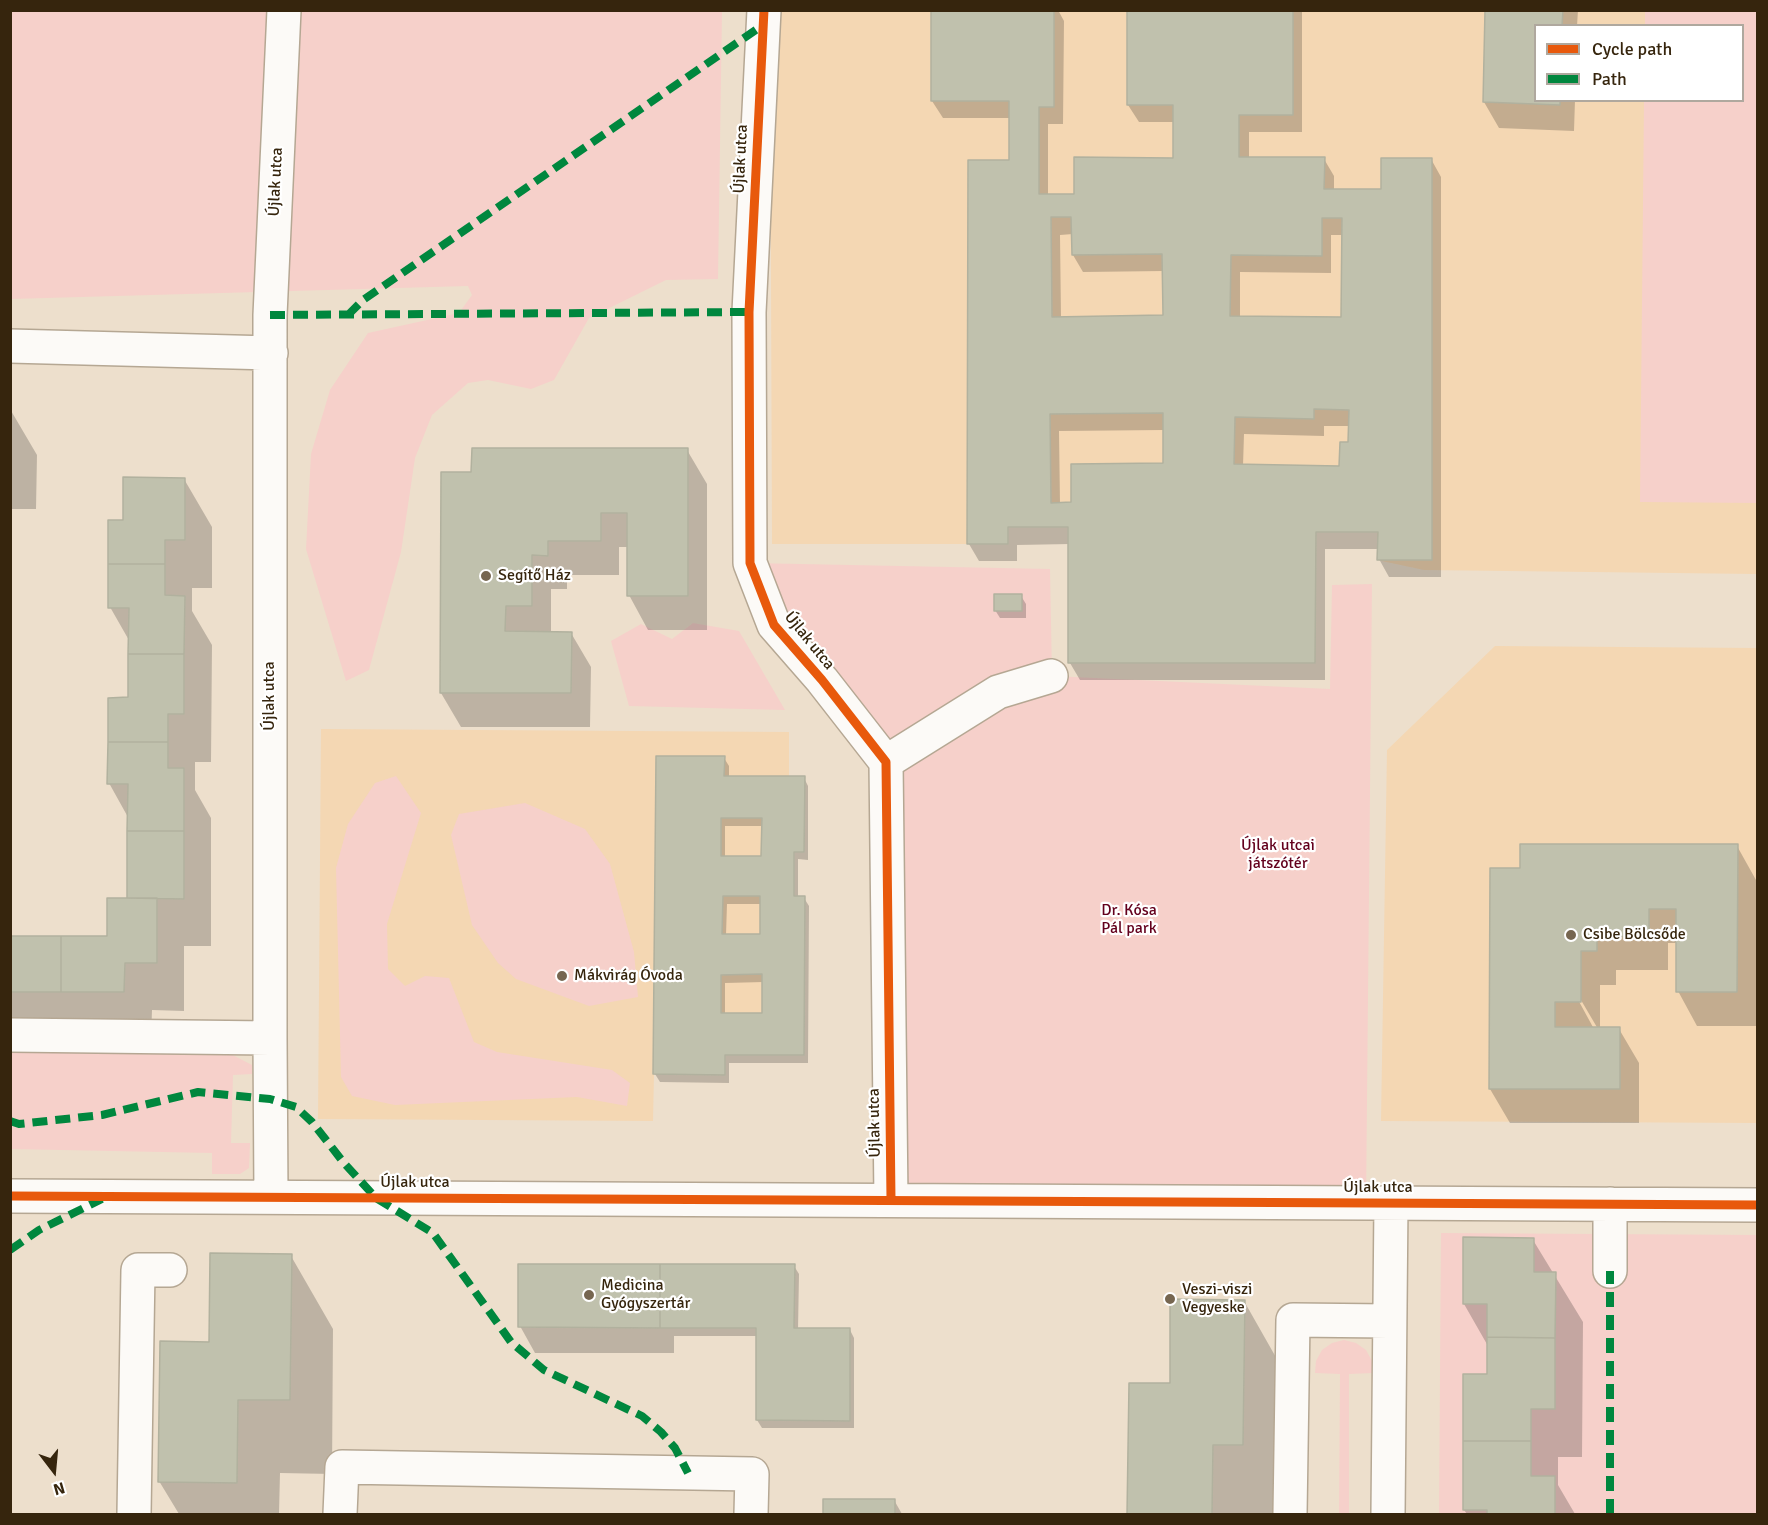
<!DOCTYPE html>
<meta charset="utf-8">
<style>
body{margin:0}
#map{position:relative;width:1768px;height:1525px;overflow:hidden;background:#eddfcc;font-family:Signika,sans-serif}
canvas{display:block}
.frame{position:absolute;inset:0;border:12px solid #36250d;pointer-events:none}
.legend{position:absolute;left:1534px;top:24px;width:210px;height:78px;box-sizing:border-box;background:#fff;border:2px solid #afa89e;margin:0;padding:8px 10px;list-style:none;font-size:18px;color:#36250d}
.legend li{display:flex;align-items:center;gap:12px;height:30px}
.legend b{width:30px;border:2px solid #afa89e}
.north{position:absolute;left:24px;top:1441px;width:60px;height:60px;-webkit-text-stroke:4px #fff;paint-order:stroke;rotate:164deg;font-size:16px;font-weight:700;line-height:24px;text-align:center;color:#36250d}
.north::after{content:'';display:block;margin:auto;width:21px;height:27px;background:#36250d;clip-path:polygon(50% 0,100% 100%,50% 72%,0 100%)}
</style>
<div id="map">
<canvas width="1768" height="1525"></canvas>
<div class="frame"></div>
<ul class="legend">
<li><b style="height:8px;background:#e8590c"></b>Cycle path</li>
<li><b style="height:8px;background:#00873e"></b>Path</li>
</ul>
<div class="north">N</div>
</div>
<script>
const context = document.querySelector('canvas').getContext('2d');
context.lineJoin = 'round';
function paint(path, color) { context.fillStyle = color; context.fill(path, 'evenodd'); }
const shape = rows => new Path2D(rows.map(r => 'M' + r).join(''));
function strokePath(path, color, width, dash) { context.strokeStyle = color; context.lineWidth = width; context.lineCap = dash ? 'butt' : 'round'; context.setLineDash(dash || []); context.stroke(path); }
function write(font, color, halo, rows, align = 'center') {
  context.font = font + ' Signika,sans-serif'; context.lineWidth = 4.5; context.setLineDash([]); context.textBaseline = 'middle'; context.strokeStyle = halo; context.fillStyle = color; for (const [text, x, y, turn = 0] of rows) {
    context.save(); context.translate(x, y); context.rotate((+turn || 0) * Math.PI / 180); context.textAlign = isNaN(turn) ? turn : align; if (halo) context.strokeText(text, 0, 0); context.fillText(text, 0, 0); context.restore();
  }
}
paint(shape([
 [770,11,1757,11,1757,574,1424,570,1377,560,1377,532,1316,532,1315,663,1068,663,1068,527,1008,527,1008,544,772,544],
 [1536,26,1742,26,1742,100,1536,100],
 [1495,646,1757,648,1757,1123,1381,1121,1387,750],
 [321,729,789,732,789,776,805,776,804,852,794,852,794,896,805,896,804,1055,725,1055,725,1075,654,1074,653,1121,318,1119]
]), '#f4d7b3');
paint(shape([
 [10,11,722,11,718,279,666,280,589,318,554,380,531,389,488,380,468,383,432,415,415,458,401,552,369,670,346,681,306,549,311,454,330,390,368,333,459,313,472,295,468,286,11,299],
 [1645,11,1757,11,1757,503,1640,502,1644,101,1742,100,1742,26,1645,25],
 [750,563,1050,569,1052,676,1330,689,1332,585,1372,584,1366,1202,891,1200,886,762],
 [693,623,739,631,785,710,629,706,611,641,641,624,672,639],
 [396,776,421,813,387,924,388,969,405,986,425,976,449,978,474,1042,497,1052,612,1070,630,1083,627,1106,577,1097,395,1105,352,1096,341,1077,336,868,348,824,375,783],
 [525,803,585,829,610,864,634,952,638,997,589,1006,516,979,498,963,472,925,451,835,459,814],
 [11,1046,223,1050,252,1065,252,1074,233,1075,231,1143,250,1143,249,1168,240,1174,212,1174,212,1153,11,1149],
 [1441,1233,1757,1235,1757,1514,1439,1514],
 [1344,1340,1356,1343,1366,1350,1372,1361,1374,1373,1349,1374,1349,1514,1339,1514,1340,1374,1315,1373,1316,1361,1322,1350,1332,1343]
]), '#f6d0ca');
paint(shape([
 [933,10,1058,10,1064,21,1063,124,1048,124,1048,195,1076,195,1174,159,1174,122,1139,122,1128,105,1129,10,1302,10,1302,132,1249,132,1249,159,1324,159,1334,176,1334,190,1382,190,1431,159,1441,177,1441,577,1389,577,1379,559,1379,549,1325,549,1325,680,1080,680,1070,663,1070,544,1017,545,1017,561,979,561,969,544,1011,161,1011,118,943,118,932,101],
 [1073,234,1073,255,1083,272,1164,271,1164,317,1061,318,1060,235],
 [1331,235,1343,235,1342,319,1240,318,1240,272,1331,273],
 [1324,426,1350,426,1350,443,1340,468,1243,466,1244,434,1324,436],
 [1164,430,1164,465,1073,504,1060,504,1059,431],
 [1487,10,1578,10,1577,26,1536,26,1536,100,1575,100,1574,131,1499,128,1484,102],
 [10,409,37,455,36,509,10,509],
 [687,450,707,484,707,630,648,630,629,595,629,547,619,547,619,575,567,575,567,589,551,589,551,633,571,633,591,667,590,727,461,727,441,693,473,474],
 [184,479,212,527,212,588,192,588,192,611,212,645,211,762,195,762,195,790,211,818,211,946,184,946,184,1011,152,1010,151,1040,10,1040,10,937,109,938,129,899,129,819,109,783,129,699,130,642,110,607,124,522],
 [1021,596,1026,604,1026,618,1000,618,995,610],
 [724,758,729,766,729,778,804,778,808,786,808,860,798,859,798,898,804,898,809,906,808,1063,729,1063,729,1083,660,1082,655,1074],
 [725,826,763,826,763,858,725,858],
 [727,904,762,904,762,935,726,935],
 [764,982,764,1015,725,1015,725,983],
 [1737,846,1756,880,1756,1026,1697,1026,1678,991,1678,943,1668,943,1668,970,1616,970,1616,985,1600,985,1600,1029,1619,1029,1639,1063,1639,1123,1510,1123,1490,1089,1522,870],
 [1578,995,1598,1029,1594,1029,1576,996],
 [1533,1240,1583,1322,1582,1457,1558,1457,1558,1485,1575,1514,1467,1514,1464,1510,1464,1375,1488,1375,1488,1346,1464,1304],
 [291,1256,333,1329,332,1474,280,1473,279,1514,179,1514,159,1481,211,1343],
 [794,1266,799,1274,798,1330,850,1330,854,1338,854,1428,762,1428,757,1420,757,1336,674,1336,674,1353,535,1353,520,1326],
 [1244,1301,1286,1375,1284,1514,1128,1514,1130,1384,1171,1384],
 [825,1500,894,1500,902,1514,825,1514]
]), '#0003');
const building = shape([
 [931,10,1054,10,1054,107,1039,107,1039,194,1074,194,1074,157,1173,158,1173,105,1127,105,1127,10,1293,10,1293,115,1239,115,1239,157,1325,157,1324,189,1381,189,1381,158,1432,158,1432,560,1377,560,1378,532,1316,532,1315,663,1068,663,1068,527,1008,527,1008,544,967,544,968,160,1009,160,1009,101,931,101,931,10],
 [1051,217,1071,217,1072,255,1162,254,1163,315,1052,317,1051,217],
 [1322,218,1342,218,1341,317,1230,316,1231,255,1322,256,1322,218],
 [1314,409,1349,410,1348,442,1340,442,1339,466,1234,464,1235,417,1314,419,1314,409],
 [1163,413,1163,463,1071,464,1071,502,1051,503,1050,414,1163,413],
 [1485,10,1563,10,1562,26,1536,26,1536,100,1560,100,1560,105,1483,102,1485,10],
 [472,448,688,448,688,596,627,596,627,513,601,513,601,541,548,541,548,556,532,555,532,606,506,606,505,631,572,632,571,693,440,693,441,472,471,472,472,448],
 [123,477,185,478,185,540,165,540,165,564,108,564,108,520,123,520,123,477],
 [108,564,165,564,165,595,185,596,184,654,128,654,129,608,108,608,108,564],
 [994,594,1022,594,1022,611,994,611,994,594],
 [128,654,184,654,184,714,168,714,168,742,108,742,108,698,128,697,128,654],
 [108,742,168,742,168,768,184,768,184,831,127,831,128,784,107,784,108,742],
 [656,756,725,756,724,776,805,776,804,852,794,852,794,896,805,896,804,1055,725,1055,725,1075,653,1074,656,756],
 [721,818,762,818,761,856,721,856,721,818],
 [723,896,760,896,760,934,722,934,723,896],
 [762,974,762,1013,721,1013,721,975,762,974],
 [127,831,184,831,184,899,127,898,127,831],
 [1520,844,1738,844,1737,992,1676,992,1676,909,1649,909,1649,937,1597,936,1597,951,1581,951,1581,1002,1555,1002,1555,1027,1620,1027,1620,1089,1489,1089,1490,868,1520,868,1520,844],
 [107,898,157,898,157,963,125,963,124,992,61,992,61,936,107,936,107,898],
 [10,936,61,936,61,992,10,992,10,936],
 [1463,1237,1534,1238,1534,1272,1556,1272,1555,1338,1487,1337,1487,1304,1463,1304,1463,1237],
 [210,1253,292,1254,290,1400,238,1400,237,1483,158,1482,160,1341,209,1342,210,1253],
 [518,1264,660,1264,660,1328,518,1327,518,1264],
 [660,1264,795,1264,794,1328,850,1328,850,1421,756,1420,756,1328,660,1328,660,1264],
 [1170,1299,1245,1300,1243,1445,1213,1445,1212,1514,1127,1514,1129,1383,1170,1383,1170,1299],
 [1487,1337,1555,1338,1555,1409,1531,1409,1531,1441,1463,1441,1463,1374,1487,1374,1487,1337],
 [1463,1441,1531,1441,1531,1476,1555,1476,1555,1514,1487,1514,1487,1510,1463,1510,1463,1441],
 [823,1499,895,1499,895,1514,823,1514,823,1499]
]);
paint(building, '#c0c1ad');
strokePath(building, '#b1b19e', 1.5);
const minor = shape([
 [764,10,749,312,750,563,774,625,822,680,886,762,891,1200],
 [10,346,271,353],
 [886,762,998,692,1051,676],
 [10,1035,270,1038],
 [10,1196,1758,1205],
 [271,1197,270,1038,270,315,284,10],
 [1610,1271,1610,1204],
 [134,1514,138,1270,170,1270],
 [340,1514,342,1467,752,1474,751,1514],
 [1290,1514,1293,1320,1389,1321],
 [1388,1514,1391,1203]
]);
strokePath(minor, '#b5a793', 36);
strokePath(minor, '#fcfaf7', 33);
strokePath(shape([
 [270,315,749,312],
 [348,315,363,300,763,25],
 [10,1121,19,1124,102,1115,198,1092,270,1099,296,1107,312,1122,344,1163,376,1198,433,1233,511,1342,544,1370,642,1416,661,1432,675,1448,688,1473],
 [10,1250,39,1230,102,1199],
 [1610,1514,1610,1271]
]), '#00873e', 8, [15, 8]);
strokePath(shape([
 [764,10,749,312,750,563,774,625,822,680,886,762,891,1200],
 [10,1196,1758,1205]
]), '#e8590c', 9);
for (const [x, y, r, color] of [
 [486,576,6,"#766650"],
 [1571,935,6,"#766650"],
 [562,976,6,"#766650"],
 [589,1295,6,"#766650"],
 [1170,1299,6,"#766650"]
]) { const dot = new Path2D(); dot.arc(x, y, r, 0, 2 * Math.PI); context.fillStyle = color; context.fill(dot); strokePath(dot, '#fff', 2); }
write('16px', '#36250d', '#fff', [
 ["Újlak utca",741,159,-87],
 ["Újlak utca",276,182,-87],
 ["Újlak utca",809,641,51],
 ["Újlak utca",270,696,-90],
 ["Újlak utca",875,1123,-91],
 ["Újlak utca",415,1183],
 ["Újlak utca",1378,1188]
]);
write('16px', '#36250d', '#fff', [
 ["Segítő Ház",498,576],
 ["Csibe Bölcsőde",1583,935],
 ["Mákvirág Óvoda",574,976],
 ["Medicina",601,1286],
 ["Gyógyszertár",601,1304],
 ["Veszi-viszi",1182,1290],
 ["Vegyeske",1182,1308]
], 'left');
write('16px', '#63001d', '#fff', [
 ["Újlak utcai",1278,846],
 ["játszótér",1278,864],
 ["Dr. Kósa",1129,911],
 ["Pál park",1129,929]
]);
</script>
